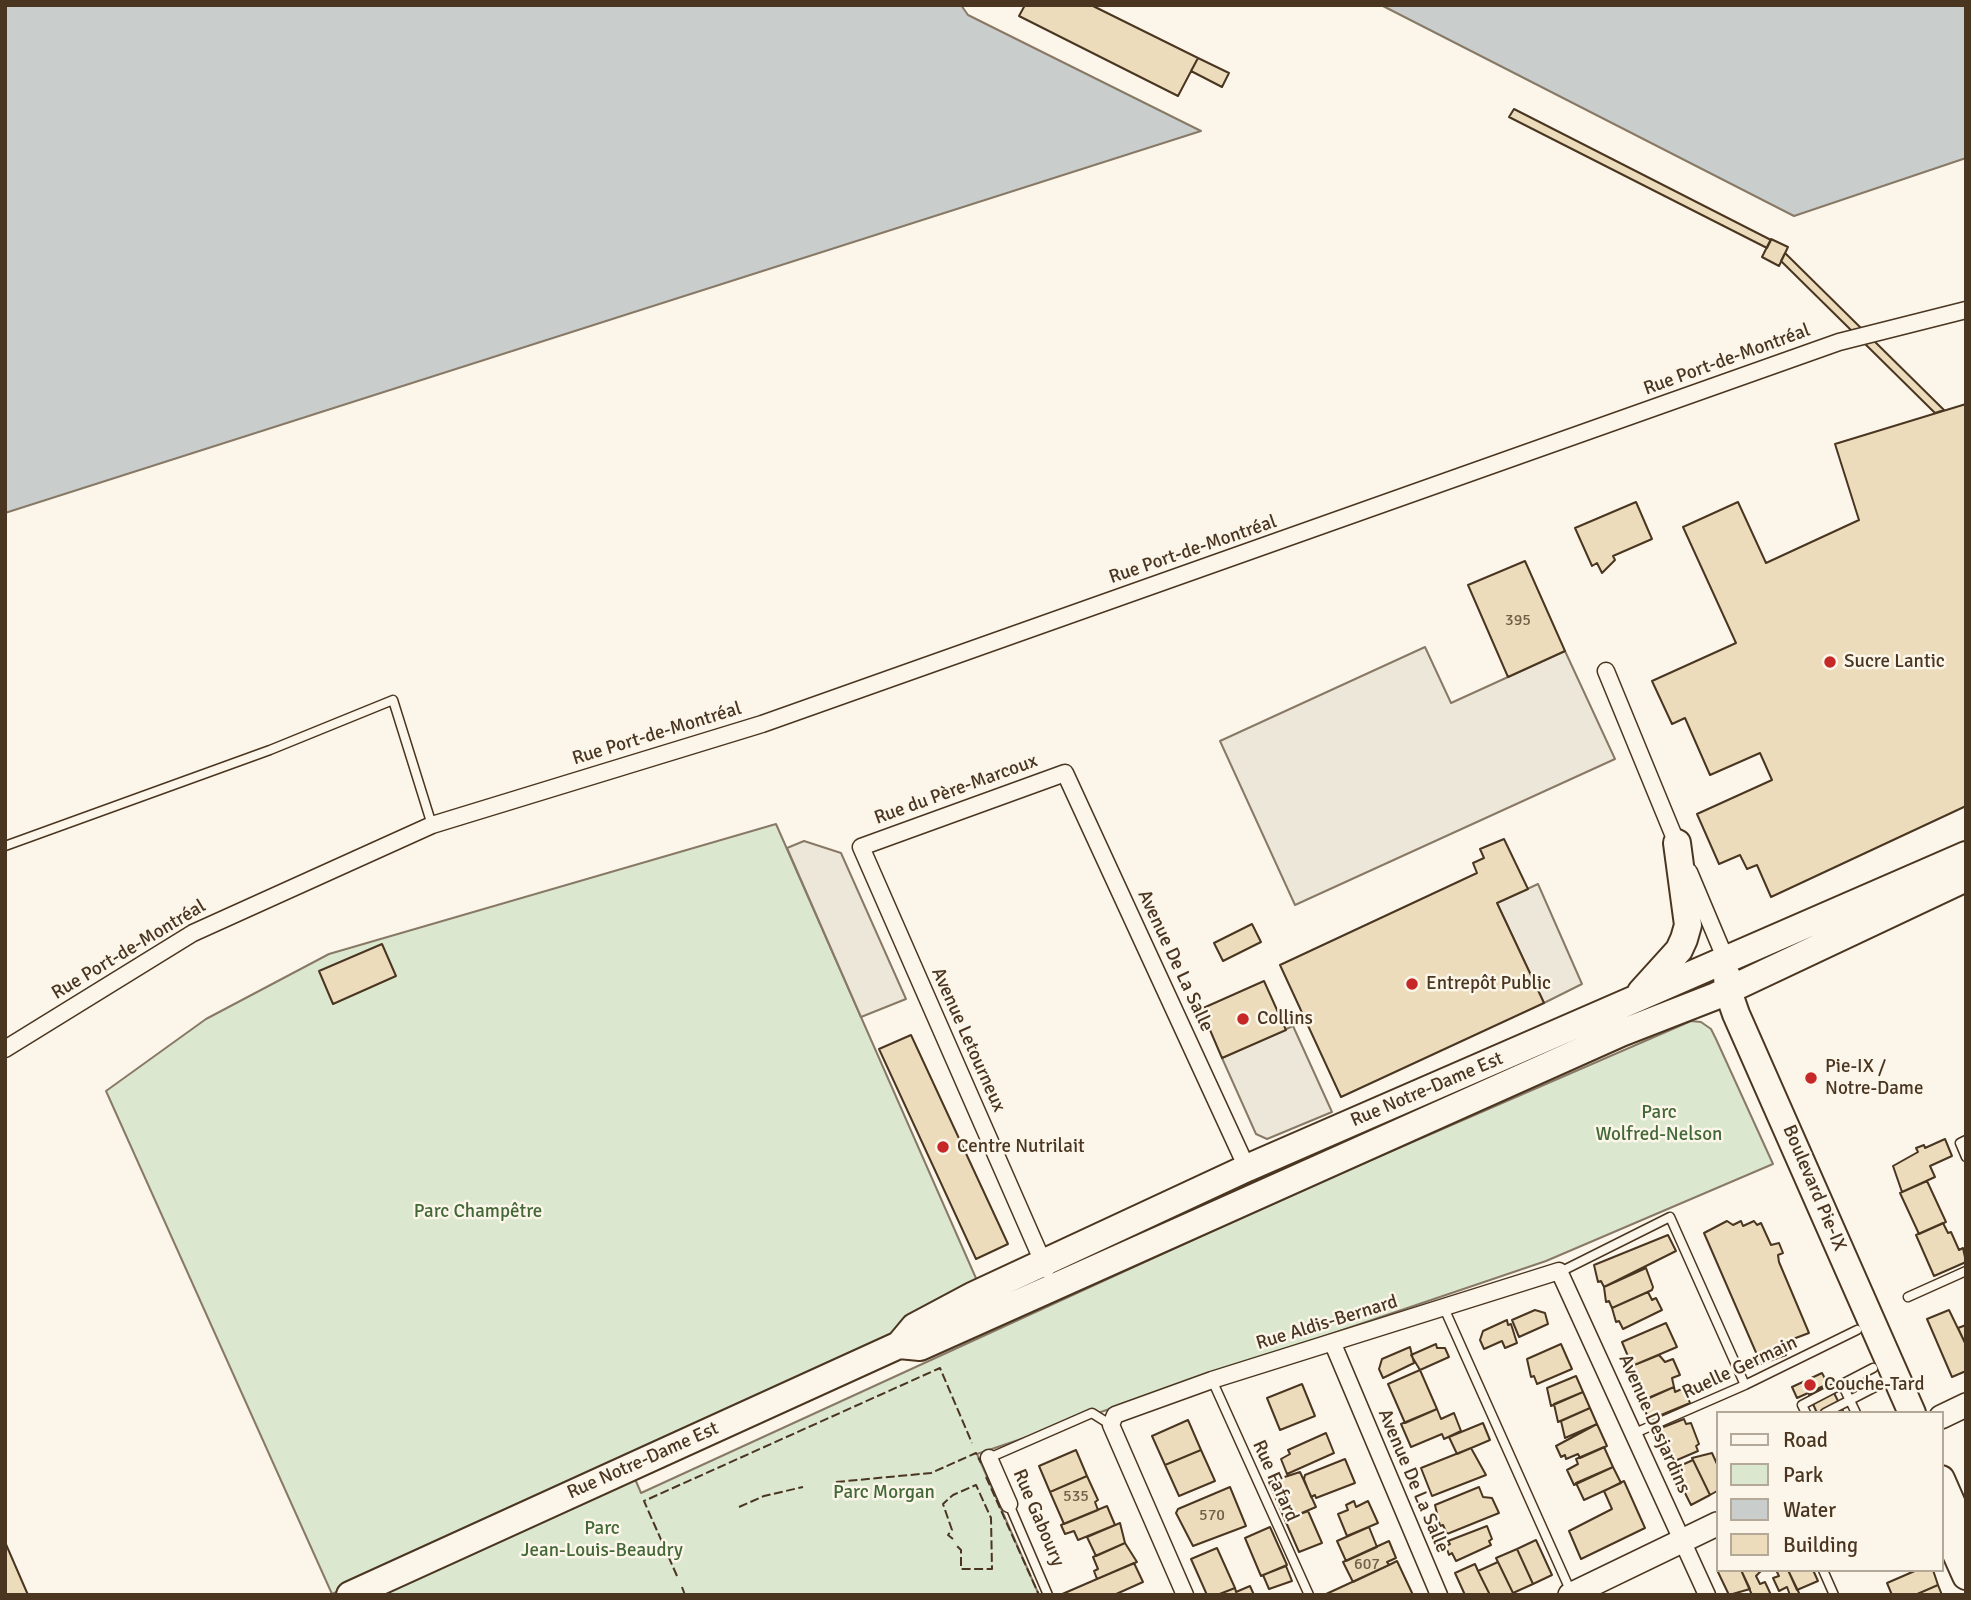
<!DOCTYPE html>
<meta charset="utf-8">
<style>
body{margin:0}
#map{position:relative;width:1971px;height:1600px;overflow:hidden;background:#fbf6e9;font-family:Signika,sans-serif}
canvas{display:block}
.frame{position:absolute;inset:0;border:7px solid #4a3520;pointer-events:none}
.legend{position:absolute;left:1716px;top:1411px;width:228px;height:161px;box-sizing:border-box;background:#fbf6e9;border:2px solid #b4a999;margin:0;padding:9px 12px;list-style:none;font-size:21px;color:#4a3520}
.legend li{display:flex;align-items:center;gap:14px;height:35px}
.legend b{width:35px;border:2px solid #b4a999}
</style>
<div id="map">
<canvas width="1971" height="1600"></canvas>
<div class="frame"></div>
<ul class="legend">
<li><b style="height:9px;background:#fbf6e9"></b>Road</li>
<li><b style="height:19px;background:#dce7d0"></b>Park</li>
<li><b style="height:19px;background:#c9cecd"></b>Water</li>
<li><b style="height:19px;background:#ecdcbc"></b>Building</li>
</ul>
</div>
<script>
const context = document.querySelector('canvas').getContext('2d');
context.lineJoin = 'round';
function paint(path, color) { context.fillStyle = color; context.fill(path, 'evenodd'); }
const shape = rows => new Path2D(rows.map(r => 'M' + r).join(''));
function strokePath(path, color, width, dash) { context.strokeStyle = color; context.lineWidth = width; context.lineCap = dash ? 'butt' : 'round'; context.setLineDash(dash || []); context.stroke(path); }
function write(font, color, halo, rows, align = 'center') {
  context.font = font + ' Signika,sans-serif'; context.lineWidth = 5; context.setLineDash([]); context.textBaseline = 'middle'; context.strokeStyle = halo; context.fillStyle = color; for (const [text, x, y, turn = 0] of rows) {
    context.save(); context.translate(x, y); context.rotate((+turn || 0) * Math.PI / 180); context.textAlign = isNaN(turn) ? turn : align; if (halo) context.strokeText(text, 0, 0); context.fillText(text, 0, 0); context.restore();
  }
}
const green = shape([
 [776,824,986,1301,332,1594,106,1091,206,1019,329,954,776,824],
 [1691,1021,1701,1022,1711,1029,1716,1039,1773,1164,1546,1261,977,1454,1039,1595,350,1595,630,1467,641,1493,1295,1193,1691,1021]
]);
paint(green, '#dce7d0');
strokePath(green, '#887966', 2);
const parking = shape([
 [1425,647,1451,703,1565,651,1615,759,1295,905,1220,741,1425,647],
 [804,841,841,853,906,999,861,1017,787,848,804,841],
 [1538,884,1582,984,1544,1003,1497,903,1538,884],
 [1293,1026,1332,1112,1267,1139,1256,1134,1222,1058,1293,1026]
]);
paint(parking, '#ede7d9');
strokePath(parking, '#887966', 2);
const water = shape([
 [5,5,961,5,968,15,1201,131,5,513,5,5],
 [1381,5,1966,5,1966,158,1794,216,1381,5]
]);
paint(water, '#c9cecd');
strokePath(water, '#887966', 2);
const building = shape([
 [1025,5,1091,5,1198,58,1178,96,1019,16,1025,5],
 [1198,58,1229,73,1222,87,1191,71,1198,58],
 [1514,109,1771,240,1767,248,1509,117,1514,109],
 [1771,239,1788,247,1779,266,1762,257,1771,239],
 [1785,253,1944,410,1935,413,1781,261,1785,253],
 [1966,404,1966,806,1771,897,1757,865,1747,869,1740,855,1719,864,1697,814,1772,780,1760,753,1710,775,1685,718,1672,724,1652,681,1736,643,1683,527,1738,502,1766,563,1859,520,1835,444,1966,404],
 [1636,502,1652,539,1613,556,1615,560,1602,573,1597,563,1592,566,1575,528,1636,502],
 [1525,561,1565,651,1508,677,1468,585,1525,561],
 [1504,839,1528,889,1497,903,1544,1003,1341,1097,1280,965,1477,873,1473,863,1484,858,1480,849,1504,839],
 [1252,924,1261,942,1223,961,1214,943,1252,924],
 [382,944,396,976,333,1004,319,971,382,944],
 [1264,981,1286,1030,1222,1058,1201,1009,1264,981],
 [911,1035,1008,1244,976,1259,879,1049,911,1035],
 [1945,1139,1952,1156,1930,1166,1935,1177,1902,1192,1893,1166,1918,1152,1916,1148,1924,1145,1925,1148,1945,1139],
 [1927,1181,1946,1222,1919,1234,1900,1193,1927,1181],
 [1727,1221,1733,1225,1741,1221,1743,1226,1754,1221,1757,1225,1761,1223,1771,1245,1779,1243,1783,1253,1778,1255,1779,1262,1809,1333,1793,1339,1794,1343,1788,1345,1786,1355,1761,1364,1704,1233,1727,1221],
 [1943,1223,1948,1233,1951,1232,1959,1250,1963,1248,1966,1262,1934,1276,1916,1235,1943,1223],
 [1668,1235,1676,1251,1604,1287,1601,1281,1598,1282,1594,1265,1668,1235],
 [1646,1268,1653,1287,1652,1290,1612,1308,1609,1301,1606,1302,1604,1287,1646,1268],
 [1648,1292,1652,1300,1656,1298,1662,1310,1623,1329,1619,1321,1616,1322,1612,1308,1648,1292],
 [1535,1310,1545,1313,1548,1324,1519,1337,1512,1320,1535,1310],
 [1949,1310,1966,1345,1966,1371,1952,1377,1927,1319,1949,1310],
 [1507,1320,1508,1325,1511,1324,1517,1343,1505,1348,1502,1341,1484,1349,1480,1340,1483,1331,1507,1320],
 [1666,1323,1677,1347,1632,1366,1622,1342,1666,1323],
 [1966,1325,1966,1345,1958,1328,1966,1325],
 [1436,1344,1437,1348,1445,1348,1449,1357,1420,1370,1411,1355,1436,1344],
 [1561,1344,1572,1369,1537,1384,1534,1376,1531,1377,1527,1359,1561,1344],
 [1410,1347,1414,1363,1383,1378,1379,1369,1382,1359,1410,1347],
 [1659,1355,1665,1362,1673,1359,1680,1375,1672,1378,1674,1387,1647,1399,1632,1366,1659,1355],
 [1420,1370,1437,1409,1405,1423,1388,1384,1420,1370],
 [1822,1373,1828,1384,1797,1398,1792,1387,1822,1373],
 [1576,1376,1583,1392,1551,1406,1547,1388,1576,1376],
 [1302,1384,1315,1416,1280,1430,1267,1398,1302,1384],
 [1830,1385,1844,1413,1817,1413,1809,1395,1830,1385],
 [1674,1387,1675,1392,1684,1388,1690,1403,1649,1420,1641,1401,1674,1387],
 [1583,1392,1590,1408,1558,1422,1554,1404,1583,1392],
 [1590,1408,1597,1424,1565,1438,1561,1421,1590,1408],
 [1437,1409,1441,1419,1454,1413,1461,1431,1444,1439,1442,1434,1411,1447,1401,1424,1437,1409],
 [1684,1419,1686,1424,1691,1423,1699,1444,1696,1446,1698,1451,1670,1463,1656,1430,1684,1419],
 [1188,1420,1201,1450,1165,1465,1152,1436,1188,1420],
 [1483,1423,1490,1440,1457,1454,1449,1437,1483,1423],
 [1597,1424,1607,1446,1580,1458,1578,1454,1566,1459,1565,1455,1561,1457,1556,1446,1597,1424],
 [1326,1433,1334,1453,1287,1474,1281,1459,1290,1454,1288,1450,1326,1433],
 [1604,1447,1613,1467,1574,1485,1567,1470,1578,1464,1576,1459,1604,1447],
 [1471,1448,1486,1475,1432,1496,1421,1468,1471,1448],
 [1076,1450,1087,1476,1050,1492,1039,1466,1076,1450],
 [1201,1450,1215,1481,1179,1496,1165,1465,1201,1450],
 [1712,1453,1717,1464,1717,1491,1710,1495,1692,1458,1712,1453],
 [1345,1459,1355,1483,1316,1498,1315,1495,1311,1497,1304,1479,1305,1475,1345,1459],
 [1693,1460,1710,1495,1691,1505,1673,1469,1693,1460],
 [1613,1467,1621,1483,1584,1500,1576,1483,1613,1467],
 [1300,1472,1316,1507,1285,1520,1269,1482,1300,1472],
 [1087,1476,1098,1500,1095,1502,1098,1510,1064,1524,1050,1492,1087,1476],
 [1624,1481,1645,1528,1581,1559,1569,1531,1612,1509,1604,1491,1624,1481],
 [1230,1487,1246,1526,1193,1546,1176,1513,1178,1509,1230,1487],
 [1479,1487,1483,1497,1492,1498,1499,1513,1447,1534,1443,1525,1440,1526,1435,1505,1479,1487],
 [1354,1501,1356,1507,1368,1501,1378,1523,1347,1536,1338,1514,1348,1510,1346,1505,1354,1501],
 [1107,1506,1115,1525,1078,1540,1074,1531,1065,1534,1061,1525,1107,1506],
 [1308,1511,1322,1543,1299,1552,1285,1520,1308,1511],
 [1120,1523,1125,1543,1096,1556,1087,1537,1120,1523],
 [1487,1526,1492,1539,1489,1541,1491,1545,1456,1561,1452,1553,1449,1555,1446,1546,1450,1544,1448,1541,1487,1526],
 [1270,1527,1287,1565,1261,1576,1245,1538,1270,1527],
 [1369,1527,1377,1547,1346,1561,1337,1541,1369,1527],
 [1536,1540,1552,1575,1533,1584,1517,1549,1536,1540],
 [1389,1541,1396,1558,1387,1562,1389,1565,1353,1582,1343,1562,1389,1541],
 [5,1542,28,1595,5,1595,5,1542],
 [1125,1543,1137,1562,1097,1579,1094,1571,1098,1569,1093,1557,1125,1543],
 [1217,1548,1235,1588,1217,1595,1207,1595,1191,1559,1217,1548],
 [1517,1549,1533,1584,1513,1593,1496,1558,1517,1549],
 [1397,1561,1413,1595,1324,1595,1389,1565,1397,1561],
 [1498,1562,1513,1593,1510,1595,1490,1595,1478,1571,1498,1562],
 [1134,1563,1143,1582,1114,1595,1060,1595,1134,1563],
 [1475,1564,1478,1571,1490,1595,1465,1595,1455,1573,1475,1564],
 [1286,1566,1292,1581,1269,1589,1263,1575,1286,1566],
 [1717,1570,1741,1570,1750,1589,1729,1595,1717,1570],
 [1741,1570,1762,1570,1756,1576,1760,1584,1765,1582,1771,1595,1752,1595,1741,1570],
 [1776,1570,1788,1570,1800,1595,1790,1595,1787,1587,1779,1591,1773,1578,1779,1576,1776,1570],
 [1788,1570,1813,1570,1818,1581,1797,1590,1788,1570],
 [1917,1570,1933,1570,1938,1585,1915,1595,1892,1595,1887,1583,1917,1570],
 [1938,1585,1942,1595,1915,1595,1938,1585],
 [1250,1586,1254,1595,1217,1595,1235,1588,1236,1592,1250,1586]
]);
paint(building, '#ecdcbc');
strokePath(building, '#4a3520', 2);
const lane = shape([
 [5,846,270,750,393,700,432,825],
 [1966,1140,1960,1143,1966,1157],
 [1562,1271,1670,1217,1745,1385],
 [1908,1297,1966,1271],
 [1444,1308,1571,1592],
 [1212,1380,1309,1595],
 [1842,1384,1856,1413],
 [1806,1413,1802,1405,1873,1368],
 [1825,1413,1881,1384],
 [1635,1433,1745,1385,1857,1330],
 [989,1458,1092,1413,1111,1425],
 [1009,1504,1048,1595],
 [1823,1570,1834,1595]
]);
const street = shape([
 [1606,671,1680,851],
 [1689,872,1726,960],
 [5,1049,193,933,432,825,762,724,1839,342,1966,310],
 [1046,1269,861,847,1065,773,1247,1168],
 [1333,1344,1439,1595],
 [989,1458,1009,1504],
 [1185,1595,1111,1425,1115,1415,1212,1380,1559,1271,1707,1595]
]);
const secondary = shape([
 [1941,1417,1966,1405],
 [1570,1595,1717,1524]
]);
const primary = shape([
 [1727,976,1728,991,1736,1014,1912,1413],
 [1641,992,1679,950,1684,939,1688,925,1677,843],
 [899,1345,920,1347,1621,1033,1716,996,1966,878],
 [1941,1479,1966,1536],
 [1941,1520,1966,1576],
 [350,1595,899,1345,914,1327,974,1295,1247,1168,1966,855]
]);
strokePath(lane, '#4a3520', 11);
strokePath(street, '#4a3520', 19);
strokePath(secondary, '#4a3520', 26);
strokePath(primary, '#4a3520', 30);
strokePath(lane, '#fbf6e9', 8);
strokePath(street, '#fbf6e9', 16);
strokePath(secondary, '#fbf6e9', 23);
strokePath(primary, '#fbf6e9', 26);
strokePath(shape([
 [986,1477,1039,1595],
 [836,1482,931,1473,976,1453,981,1463],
 [739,1507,764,1496,803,1487],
 [953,1539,948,1535,952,1530,943,1504,953,1495,976,1485,991,1518,992,1569,961,1569,961,1550,957,1546],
 [677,1576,644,1501,940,1368,972,1443],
 [682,1587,685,1595]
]), '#4a3520', 2, [9, 3.5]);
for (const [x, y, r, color] of [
 [1830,662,7,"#c62828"],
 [1412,984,7,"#c62828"],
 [1243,1019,7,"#c62828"],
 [1811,1078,7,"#c62828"],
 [943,1147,7,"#c62828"],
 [1810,1385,7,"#c62828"]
]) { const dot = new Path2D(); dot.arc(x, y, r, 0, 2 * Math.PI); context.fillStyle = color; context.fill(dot); strokePath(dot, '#fbf6e9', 2.5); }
write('16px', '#725f47', null, [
 ["395",1518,621],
 ["535",1076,1497],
 ["570",1212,1516],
 ["607",1367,1565]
]);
write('19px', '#4a3520', '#fbf6e9', [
 ["Rue Port-de-Montréal",1727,360,-20],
 ["Rue Port-de-Montréal",1193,550,-19],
 ["Rue Port-de-Montréal",657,734,-17],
 ["Rue du Père-Marcoux",956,790,-20],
 ["Rue Port-de-Montréal",129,950,-31],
 ["Avenue De La Salle",1175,961,65],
 ["Avenue Letourneux",968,1040,66],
 ["Rue Notre-Dame Est",1427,1090,-23],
 ["Boulevard Pie-IX",1814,1188,67],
 ["Rue Aldis-Bernard",1327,1323,-17],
 ["Ruelle Germain",1740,1368,-25],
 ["Avenue Desjardins",1654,1424,66],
 ["Rue Notre-Dame Est",643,1461,-24],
 ["Rue Fafard",1275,1481,66],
 ["Avenue De La Salle",1413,1481,67],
 ["Rue Gaboury",1038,1518,67]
]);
write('19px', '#4a3520', '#fbf6e9', [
 ["Sucre Lantic",1844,662],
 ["Entrepôt Public",1426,984],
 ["Collins",1257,1019],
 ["Pie-IX /",1825,1067],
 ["Notre-Dame",1825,1089],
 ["Centre Nutrilait",957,1147],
 ["Couche-Tard",1824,1385]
], 'left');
write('19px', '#436837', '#fbf6e9', [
 ["Parc",1659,1113],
 ["Wolfred-Nelson",1659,1135],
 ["Parc Champêtre",478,1212],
 ["Parc Morgan",884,1493],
 ["Parc",602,1529],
 ["Jean-Louis-Beaudry",602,1551]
]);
</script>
